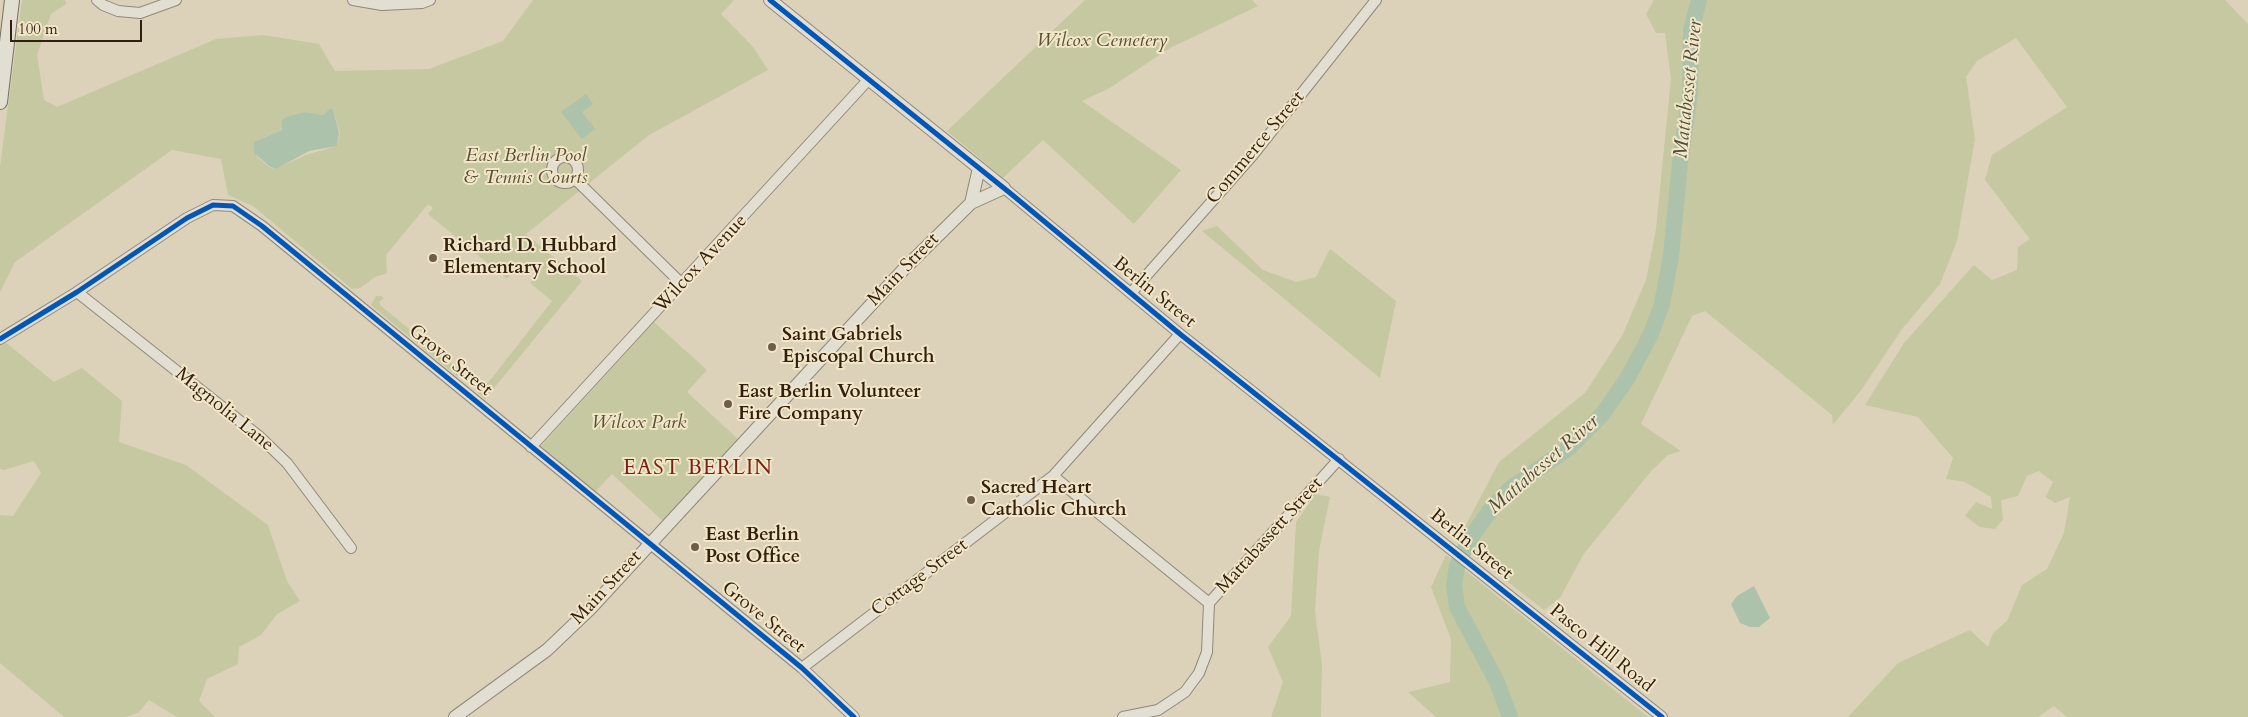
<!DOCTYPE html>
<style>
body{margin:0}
#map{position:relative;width:2248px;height:717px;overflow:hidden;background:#dcd2b9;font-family:Cardo,serif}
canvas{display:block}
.scale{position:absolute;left:10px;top:20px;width:132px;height:22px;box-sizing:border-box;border:2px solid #311f0f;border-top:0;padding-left:6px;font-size:15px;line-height:18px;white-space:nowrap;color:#311f0f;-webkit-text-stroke:4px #f2e6c8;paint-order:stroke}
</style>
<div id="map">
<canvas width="2248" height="717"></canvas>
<div class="scale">100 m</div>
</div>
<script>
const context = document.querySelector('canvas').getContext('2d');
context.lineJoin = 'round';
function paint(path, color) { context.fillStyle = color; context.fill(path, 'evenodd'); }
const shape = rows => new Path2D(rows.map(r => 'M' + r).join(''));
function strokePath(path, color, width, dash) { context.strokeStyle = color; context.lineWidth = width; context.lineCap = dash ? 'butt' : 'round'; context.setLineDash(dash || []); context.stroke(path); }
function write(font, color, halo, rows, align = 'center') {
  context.font = font + ' Cardo,serif'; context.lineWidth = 4; context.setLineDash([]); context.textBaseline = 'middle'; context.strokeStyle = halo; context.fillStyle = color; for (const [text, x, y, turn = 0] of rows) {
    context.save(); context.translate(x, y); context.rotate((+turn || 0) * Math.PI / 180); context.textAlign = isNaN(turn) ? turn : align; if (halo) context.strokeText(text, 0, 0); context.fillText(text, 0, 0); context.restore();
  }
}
paint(shape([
 [22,0,65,0,66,4,51,14,37,55,44,100,57,107,216,39,263,35,319,44,335,71,429,69,503,41,533,0,734,0,721,14,753,47,768,70,649,135,526,234,582,281,485,399,475,390,477,381,483,387,492,378,552,301,530,283,537,274,522,262,507,279,428,214,433,208,428,204,386,255,387,273,375,277,360,288,352,289,253,206,228,195,221,159,172,150,15,262,0,292,0,167],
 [330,108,333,110,340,133,337,146,306,155,275,169,269,167,256,156,254,142,282,130,282,120,306,112,323,115],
 [1085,0,1252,0,1258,6,1170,48,1108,89,1082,101,1181,170,1134,224,1043,140,1003,178,947,131],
 [1654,0,2225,0,2248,24,2248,717,2067,717,2054,706,2038,717,1848,717,1898,663,1970,630,1988,647,1993,633,2007,621,2022,585,2047,569,2064,533,2070,497,2055,503,2046,497,2053,482,2039,471,2027,476,2018,496,2001,500,2003,519,1995,529,1980,527,1965,516,1976,502,1992,509,1991,497,1965,482,1946,479,1953,458,1918,417,1865,405,1904,343,1974,265,1992,280,2017,270,2018,247,2030,239,1985,180,1992,155,2067,107,2016,38,1977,61,1966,77,1975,139,1957,241,1940,284,1902,329,1862,389,1833,425,1832,415,1705,311,1692,316,1641,424,1681,451,1668,455,1652,470,1583,555,1560,598,1544,610,1457,542,1499,462,1585,393,1622,336,1646,280,1656,229,1671,79,1665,33,1656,33,1646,14],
 [1217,226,1263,270,1296,282,1316,277,1330,249,1396,301,1380,378,1202,231],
 [376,296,381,296,384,298,379,302,381,306,420,338,427,337,428,345,452,364,462,363,458,377,371,305],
 [654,322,707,370,687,392,740,441,665,523,612,474,594,493,541,446],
 [4,341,54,382,82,368,122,401,119,442,186,465,268,525,287,581,300,601,277,614,261,635,239,647,238,664,207,679,199,701,215,717,177,717,149,700,138,713,125,717,64,717,0,663,0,515,13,516,41,473,34,461,4,470,0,469,0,343],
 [1316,494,1330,497,1319,551,1315,611,1322,665,1321,717,1271,717,1283,682,1268,647,1291,616,1296,522],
 [1446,555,1648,717,1436,717,1408,692,1450,682,1451,639,1431,587]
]), '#c5c8a0');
paint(shape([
 [586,94,593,104,582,112,595,129,582,139,561,112],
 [330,108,333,110,339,133,337,146,309,151,276,169,269,166,254,153,254,142,282,130,282,120,286,117,306,112,323,115],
 [1754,586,1770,618,1759,627,1750,627,1740,623,1731,604,1737,596]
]), '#adc2aa');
strokePath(shape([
 [1510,717,1497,682,1457,607,1454,585,1457,566,1469,540,1494,505,1511,488,1570,447,1601,416,1627,379,1651,334,1662,304,1671,256,1680,163,1690,94,1691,31,1699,0]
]), '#adc2aa', 16);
const minor = shape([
 [97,0,103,5,118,11,140,13,176,0],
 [353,0,382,5,422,3,430,0],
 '552 170a13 13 0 1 1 26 0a13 13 0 1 1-26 0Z',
 [575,179,682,284],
 [1004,188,1180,334,1662,717],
 [77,292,260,437,287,463,351,548],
 [1131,293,1252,156,1376,0],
 [0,339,77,292,187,218,213,205,233,206,262,226,802,668,854,717],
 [531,447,869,79],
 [1053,476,1209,603],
 [802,668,1053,476,1180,334],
 [1123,717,1158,710,1185,692,1199,673,1207,652,1209,603,1339,459]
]);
const tertiary = shape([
 [971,203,979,168],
 [455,717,547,650,590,609,904,269,971,203,1004,188,770,0]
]);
const secondary = shape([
 [0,102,12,0]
]);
strokePath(minor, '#908879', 12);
strokePath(tertiary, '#908879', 14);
strokePath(secondary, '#787062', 16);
strokePath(minor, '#e3ded2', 10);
strokePath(tertiary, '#e3ded2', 12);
strokePath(secondary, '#e3ded2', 14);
strokePath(shape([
 [770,0,1010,193,1180,334,1662,717],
 [0,339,77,292,187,218,213,205,233,206,262,226,802,668,854,717]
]), '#0057b8', 5);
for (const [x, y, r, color] of [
 [433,258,5,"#6d5e4a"],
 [772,347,5,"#6d5e4a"],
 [728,404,5,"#6d5e4a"],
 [971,500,5,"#6d5e4a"],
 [695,547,5,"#6d5e4a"]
]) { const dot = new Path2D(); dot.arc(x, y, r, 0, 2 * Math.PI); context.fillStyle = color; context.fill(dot); strokePath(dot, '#f2e6c8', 2); }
write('italic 19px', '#584f34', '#f2e6c8', [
 ["Wilcox Cemetery",1102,42],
 ["East Berlin Pool",526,157],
 ["& Tennis Courts",526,179],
 ["Wilcox Park",639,424]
]);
write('19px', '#311f0f', '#f2e6c8', [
 ["Commerce Street",1256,148,-50],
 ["Wilcox Avenue",701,264,-47],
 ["Main Street",904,270,-46],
 ["Berlin Street",1154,293,39],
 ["Grove Street",450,361,39],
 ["Magnolia Lane",224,410,39],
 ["Mattabassett Street",1270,536,-48],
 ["Berlin Street",1471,545,39],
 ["Cottage Street",920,578,-37],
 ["Main Street",607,588,-47],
 ["Grove Street",763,618,39],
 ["Pasco Hill Road",1601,649,39]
]);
write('bold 19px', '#311f0f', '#f2e6c8', [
 ["Richard D. Hubbard",443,247],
 ["Elementary School",443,269],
 ["Saint Gabriels",782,336],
 ["Episcopal Church",782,358],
 ["East Berlin Volunteer",738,393],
 ["Fire Company",738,415],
 ["Sacred Heart",981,489],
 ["Catholic Church",981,511],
 ["East Berlin",705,536],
 ["Post Office",705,558]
], 'left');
write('italic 20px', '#504e3b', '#f2e6c8', [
 ["Mattabesset River",1689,89,-84],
 ["Mattabesset River",1544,465,-41]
]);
context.letterSpacing = '1px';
write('21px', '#7a1f14', '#f2e6c8', [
 ["EAST BERLIN",698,469]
]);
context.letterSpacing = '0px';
</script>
